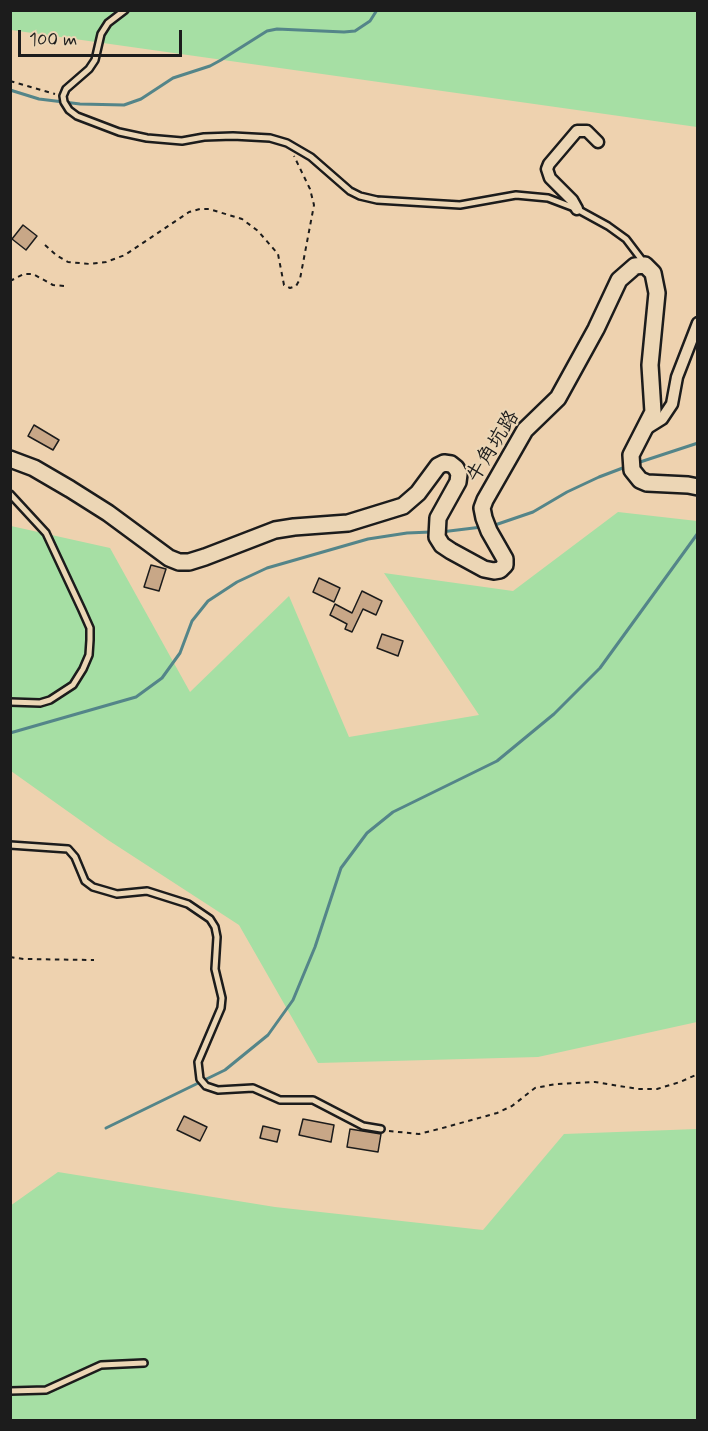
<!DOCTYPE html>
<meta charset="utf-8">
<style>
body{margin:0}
#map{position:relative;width:708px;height:1431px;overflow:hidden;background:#eed2af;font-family:Mynerve,sans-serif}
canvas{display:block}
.frame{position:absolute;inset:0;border:12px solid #1c1c1c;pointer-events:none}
.scale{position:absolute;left:18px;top:30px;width:164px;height:27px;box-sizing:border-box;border:3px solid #1c1c1c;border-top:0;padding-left:8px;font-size:18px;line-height:21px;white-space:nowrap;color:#1c1c1c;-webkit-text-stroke:4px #ecd6b5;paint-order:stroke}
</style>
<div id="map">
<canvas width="708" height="1431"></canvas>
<div class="frame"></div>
<div class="scale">100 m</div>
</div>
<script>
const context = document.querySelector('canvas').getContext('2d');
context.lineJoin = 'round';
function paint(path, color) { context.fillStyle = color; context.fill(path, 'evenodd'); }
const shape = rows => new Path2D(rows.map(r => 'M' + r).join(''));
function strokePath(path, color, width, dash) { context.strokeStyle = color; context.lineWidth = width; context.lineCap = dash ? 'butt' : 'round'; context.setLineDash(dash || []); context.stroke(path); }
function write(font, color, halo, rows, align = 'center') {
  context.font = font + ' Mynerve,"LXGW WenKai TC",sans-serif'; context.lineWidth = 4.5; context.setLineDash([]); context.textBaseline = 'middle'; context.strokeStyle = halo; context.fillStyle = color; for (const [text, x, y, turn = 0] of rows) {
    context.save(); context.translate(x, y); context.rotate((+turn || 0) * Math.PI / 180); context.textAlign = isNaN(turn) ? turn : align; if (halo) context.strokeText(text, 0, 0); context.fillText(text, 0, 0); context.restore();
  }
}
paint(shape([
 [11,10,697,11,697,127,11,30],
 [618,512,697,521,697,1022,538,1057,318,1063,239,925,108,840,11,771,11,526,110,548,190,692,289,596,349,737,479,715,384,573,513,591],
 [697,1129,697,1420,11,1420,10,1206,58,1172,275,1207,483,1230,564,1134]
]), '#a6dfa4');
strokePath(shape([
 [10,90,39,99,80,104,124,105,141,99,173,78,210,66,221,60,267,31,277,29,344,32,355,31,370,21,377,10],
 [637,463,698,443],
 [492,526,533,512,567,492,599,477,628,466],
 [441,532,482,527],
 [10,733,136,697,162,678,180,653,192,621,208,601,237,582,267,568,368,539,407,533,431,532],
 [106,1128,225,1070,268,1035,293,1000,315,947,341,868,367,833,393,812,497,761,554,714,600,668,698,533]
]), '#548589', 3);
const building = shape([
 [23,225,37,236,26,250,12,239,23,225],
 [34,425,59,440,53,450,28,436,34,425],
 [151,565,166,569,159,591,144,587,151,565],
 [319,578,340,588,334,602,313,592,319,578],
 [362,591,382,601,376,615,363,609,352,632,345,629,347,624,330,615,335,604,352,613,362,591],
 [382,634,403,641,398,656,377,648,382,634],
 [184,1116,207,1127,200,1141,177,1130,184,1116],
 [303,1119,334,1125,331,1142,299,1135,303,1119],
 [263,1126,280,1130,277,1142,260,1138,263,1126],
 [350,1129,381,1134,378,1152,347,1147,350,1129]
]);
paint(building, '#c8a787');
strokePath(building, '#1c1c1c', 1.5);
const lane = shape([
 [125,10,108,23,101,34,95,60,89,69,66,89,63,96,64,102,69,110,77,116,119,132,147,138,182,141,204,137,233,136,270,138,287,143,311,157,350,191,360,196,377,200,460,205,516,195,548,198,577,209,608,226,626,239,645,264],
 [10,494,46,533,82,610,90,628,90,640,89,655,83,669,73,685,50,700,40,703,10,702],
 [10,845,68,849,75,857,85,881,93,887,117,894,147,891,188,904,210,919,215,927,217,937,215,969,222,998,221,1008,198,1062,200,1079,206,1086,218,1090,253,1088,280,1100,313,1100,363,1126,381,1129],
 [10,1391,46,1390,101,1365,144,1363]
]);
const street = shape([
 [577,209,572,200,550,178,547,169,549,164,577,131,587,131,598,142],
 [646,429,662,419,672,404,677,377,698,323]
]);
const secondary = shape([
 [10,459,34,468,70,489,108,513,169,558,179,562,189,562,205,557,275,530,294,527,348,523,403,506,418,493,438,466,444,463,451,464,456,468,459,474,458,482,438,518,437,537,442,545,451,551,484,569,494,571,500,570,505,565,505,559,489,531,484,518,482,508,485,500,525,430,558,398,596,329,619,280,635,266,645,265,653,273,657,293,650,365,653,412,631,455,632,470,640,480,647,483,688,485,698,487]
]);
strokePath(lane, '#1c1c1c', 10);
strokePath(street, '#1c1c1c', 15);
strokePath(secondary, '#1c1c1c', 20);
strokePath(shape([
 [10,81,55,94],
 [45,245,56,255,68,262,90,264,106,262,125,255,189,212,200,209,209,209,242,219,258,231,278,254,284,285,290,288,296,286,300,279,314,205,310,189,294,156],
 [10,281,24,274,33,274,53,285,65,286],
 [10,957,24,959,94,960],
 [389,1131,419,1134,439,1129,497,1113,512,1106,535,1088,556,1084,595,1082,638,1089,657,1089,680,1082,698,1074]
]), '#1c1c1c', 2, [4.5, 4.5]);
strokePath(lane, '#ecd6b5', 5);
strokePath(street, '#ecd6b5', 10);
strokePath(secondary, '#ecd6b5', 15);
write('20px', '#1c1c1c', '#ecd6b5', [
 ["牛角坑路",494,447,-58]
]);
</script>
